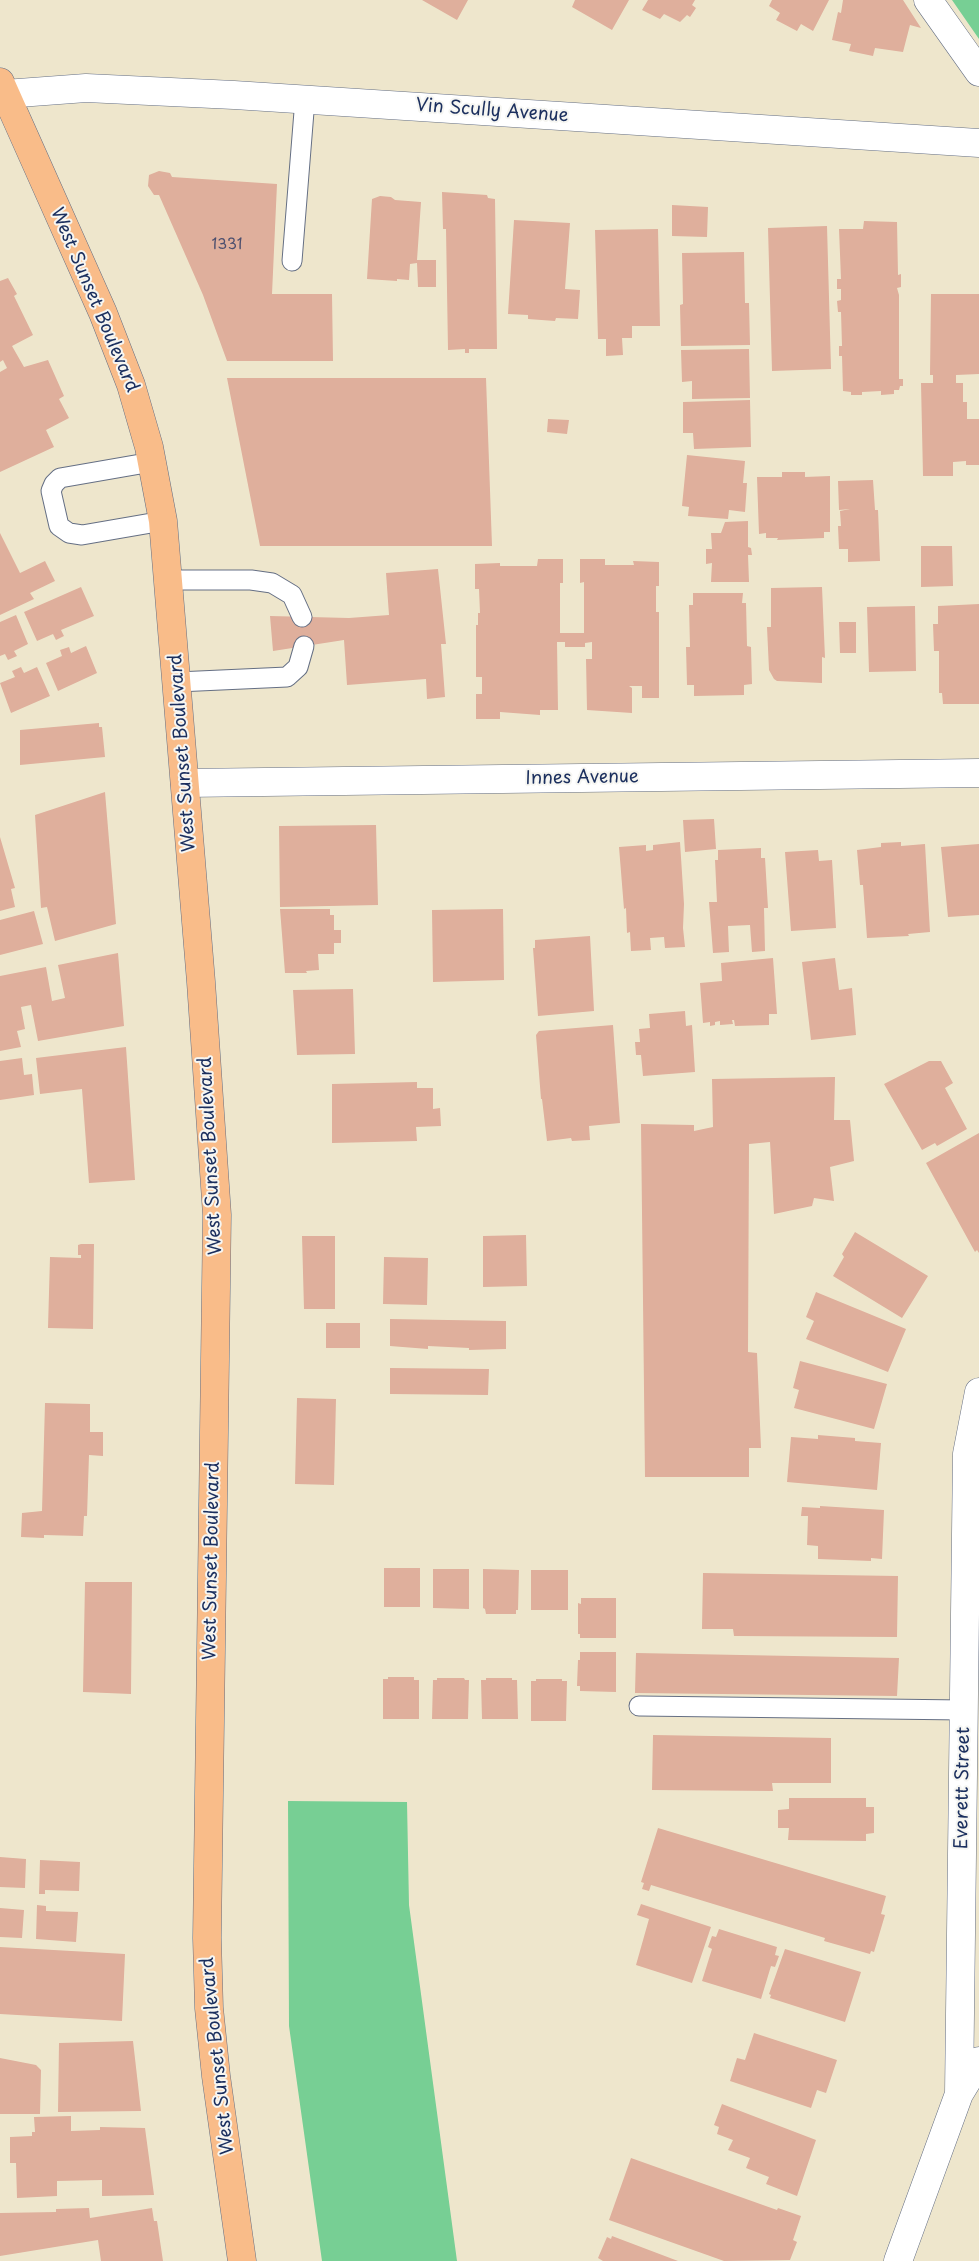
<!DOCTYPE html>
<style>
body{margin:0}
canvas{display:block;background:#eee6cc}
</style>
<canvas width="979" height="2261"></canvas>
<script>
const context = document.querySelector('canvas').getContext('2d');
context.lineJoin = 'round';
function paint(path, color) { context.fillStyle = color; context.fill(path, 'evenodd'); }
const shape = rows => new Path2D(rows.map(r => 'M' + r).join(''));
function strokePath(path, color, width, dash) { context.strokeStyle = color; context.lineWidth = width; context.lineCap = dash ? 'butt' : 'round'; context.setLineDash(dash || []); context.stroke(path); }
function write(font, color, halo, rows, align = 'center') {
  context.font = font + ' "Playpen Sans",sans-serif'; context.lineWidth = 4; context.setLineDash([]); context.textBaseline = 'middle'; context.strokeStyle = halo; context.fillStyle = color; for (const [text, x, y, turn = 0] of rows) {
    context.save(); context.translate(x, y); context.rotate((+turn || 0) * Math.PI / 180); context.textAlign = isNaN(turn) ? turn : align; if (halo) context.strokeText(text, 0, 0); context.fillText(text, 0, 0); context.restore();
  }
}
paint(shape([
 [952,0,979,0,979,39],
 [288,1801,407,1802,409,1905,457,2261,322,2261,289,2026]
]), '#77cf94');
paint(shape([
 [422,0,468,0,457,20],
 [575,0,629,0,612,30,572,7],
 [648,0,695,0,692,5,696,8,690,17,687,15,680,22,664,14,660,19,642,10],
 [772,0,829,0,813,31,801,24,797,31,776,20,780,13,769,6],
 [843,0,903,0,921,28,910,25,903,52,875,48,873,56,849,51,851,44,832,40,838,12,841,13],
 [159,171,170,173,172,177,277,184,272,294,332,294,333,361,227,361,203,295,159,195,154,195,148,186,149,175],
 [442,192,487,195,488,198,495,199,497,349,469,349,469,353,465,353,465,349,448,350,446,229,443,229],
 [380,196,391,197,395,200,421,202,417,260,436,260,436,287,418,287,417,263,410,264,409,280,397,279,397,281,367,279,372,199],
 [672,205,708,207,707,237,672,236],
 [514,220,570,223,565,289,580,290,578,319,556,318,555,321,528,319,528,315,508,314],
 [864,221,897,222,898,275,901,274,901,287,897,288,899,295,899,379,903,379,903,386,900,386,899,390,894,390,894,394,881,395,881,391,862,392,862,395,851,395,851,392,843,391,842,356,839,356,839,346,842,346,841,312,838,312,837,301,841,300,841,289,837,289,837,279,841,279,839,229,863,229],
 [827,226,831,369,772,371,768,228],
 [658,229,660,326,632,326,632,338,622,338,623,355,606,356,606,339,598,339,595,230],
 [744,252,745,303,749,303,750,345,681,346,680,305,683,304,682,253],
 [8,278,17,294,14,296,33,335,12,346,24,367,48,360,64,396,59,399,69,418,46,430,54,447,0,472,0,372,7,368,3,360,0,362,0,281],
 [931,294,979,294,979,374,956,375,956,383,963,383,963,402,967,402,967,419,979,419,979,465,966,465,966,461,953,462,953,476,923,476,921,383,933,383,933,375,930,375],
 [749,349,750,398,692,399,692,381,682,382,681,350],
 [227,378,486,378,492,546,260,546],
 [750,400,751,447,694,449,693,433,683,433,683,402],
 [548,419,569,420,567,434,547,432],
 [687,455,745,461,743,483,747,483,745,512,729,510,728,519,688,516,689,507,682,506],
 [782,472,805,472,805,477,830,476,830,532,824,532,824,538,777,540,778,538,766,538,766,533,759,534,757,477,782,477],
 [873,480,875,510,878,510,880,561,848,562,848,549,839,549,838,526,841,526,840,511,850,509,839,510,838,481],
 [748,521,748,547,751,548,752,555,748,555,749,582,711,582,712,563,706,564,706,549,712,549,711,533,721,533,725,522],
 [0,533,20,573,45,561,55,581,30,593,34,599,0,615],
 [921,546,952,546,953,586,921,587],
 [538,559,563,559,563,583,560,583,560,633,584,633,584,582,580,583,580,559,605,559,605,565,634,565,633,561,659,562,659,586,656,586,656,612,659,612,659,698,642,698,642,686,629,686,632,688,632,713,587,710,586,659,592,659,592,642,585,643,585,647,565,647,565,642,557,642,558,710,540,710,540,715,500,712,500,719,476,719,476,694,482,694,482,677,476,677,476,625,478,625,478,613,480,613,479,589,475,589,475,564,500,563,500,566,537,566],
 [438,569,446,644,441,644,445,697,427,699,426,679,347,685,344,640,273,651,270,616,349,618,389,615,386,573],
 [81,587,94,616,61,630,64,636,56,640,53,634,37,641,24,612],
 [822,587,825,658,822,657,822,683,777,681,774,679,769,670,767,627,771,627,771,588],
 [693,593,743,593,742,603,746,603,747,646,751,647,752,684,744,685,744,695,694,696,694,685,687,685,686,647,690,647,689,605,693,605],
 [979,604,979,704,943,704,942,693,939,693,939,651,934,651,933,624,938,624,938,606],
 [915,606,916,671,869,672,867,607],
 [16,615,28,644,14,651,17,656,8,660,5,654,0,656,0,622],
 [839,622,856,622,856,653,840,653],
 [86,646,97,673,58,691,46,663,62,656,60,650,69,647,71,653],
 [21,667,24,673,37,667,50,696,11,713,0,683,15,677,12,671],
 [99,723,99,727,102,727,105,757,20,765,20,730],
 [105,792,116,924,55,941,47,907,41,908,35,815],
 [714,819,716,849,685,852,683,820],
 [376,825,378,905,280,907,279,826],
 [0,837,15,888,11,889,15,907,0,911],
 [680,842,684,904,683,928,685,947,665,948,664,937,650,938,651,950,631,951,630,932,627,933,626,908,624,909,619,847,646,845,646,851,653,850,653,845],
 [901,842,901,846,925,844,930,932,908,934,909,936,867,938,863,885,860,885,857,850,881,847,881,843],
 [979,844,979,915,948,917,941,847],
 [761,848,761,858,765,858,768,908,764,908,765,951,752,952,750,925,728,926,729,952,713,953,709,902,717,902,715,860,718,860,718,850],
 [818,850,819,861,832,860,836,928,791,931,785,852],
 [280,909,330,909,330,915,334,915,334,930,341,930,341,943,334,943,334,954,318,954,319,970,306,971,307,973,285,973],
 [503,909,504,980,433,982,432,910],
 [34,911,43,944,0,955,0,920],
 [590,936,594,1011,538,1016,533,948,535,948,535,940],
 [118,953,124,1026,38,1041,31,1005,21,1007,25,1029,17,1031,21,1047,0,1051,0,976,46,967,52,1001,65,998,58,965],
 [773,958,777,1014,769,1014,769,1025,735,1026,734,1020,732,1020,733,1024,720,1025,720,1021,715,1022,715,1025,710,1026,710,1022,703,1023,700,983,722,981,721,963],
 [835,958,839,990,852,988,856,1035,811,1040,802,962],
 [353,989,355,1054,297,1055,293,990],
 [685,1011,686,1026,692,1025,695,1072,643,1076,641,1055,636,1055,635,1042,640,1042,639,1029,650,1028,649,1014],
 [613,1025,620,1123,589,1126,590,1140,572,1141,571,1138,547,1141,542,1099,541,1099,536,1035,539,1031],
 [126,1047,135,1180,89,1183,82,1089,40,1094,36,1058],
 [22,1058,24,1075,32,1074,34,1095,0,1100,0,1061],
 [929,1061,941,1061,953,1083,945,1088,967,1129,937,1146,935,1143,922,1150,884,1084],
 [835,1077,834,1120,850,1120,854,1161,830,1167,834,1201,814,1198,812,1206,774,1214,770,1142,749,1144,748,1352,757,1353,761,1448,749,1448,749,1477,645,1477,641,1124,694,1125,694,1131,713,1127,712,1079],
 [417,1082,417,1088,433,1088,433,1109,440,1108,441,1126,416,1127,417,1141,332,1143,332,1084],
 [979,1133,979,1253,977,1250,975,1252,926,1163],
 [855,1232,928,1276,902,1318,833,1276,844,1257,842,1254],
 [526,1235,527,1286,483,1287,483,1236],
 [302,1236,335,1236,335,1309,304,1309],
 [81,1244,94,1244,93,1329,48,1328,50,1257,81,1258,81,1255,78,1255,78,1245],
 [384,1257,428,1258,427,1305,383,1304],
 [816,1292,906,1329,888,1372,806,1339,814,1321,806,1317],
 [390,1319,506,1321,506,1349,469,1350,469,1348,428,1346,428,1349,390,1346],
 [326,1323,360,1323,360,1348,326,1348],
 [800,1361,887,1384,874,1429,794,1408,799,1390,793,1388],
 [390,1368,489,1369,488,1395,390,1394],
 [297,1398,336,1399,334,1485,295,1484],
 [45,1403,90,1404,90,1432,103,1432,103,1456,89,1455,87,1516,84,1516,83,1536,44,1535,44,1538,21,1537,22,1513,42,1511],
 [818,1435,855,1438,855,1441,881,1443,877,1490,787,1482,791,1437,818,1439],
 [820,1506,884,1510,882,1559,871,1558,871,1561,818,1559,818,1546,807,1545,808,1516,801,1516,802,1507,820,1508],
 [384,1568,420,1568,420,1607,384,1607],
 [433,1569,469,1569,469,1609,433,1608],
 [483,1569,519,1570,518,1610,516,1610,516,1614,486,1614,485,1609,483,1608],
 [531,1570,568,1570,568,1610,531,1610],
 [703,1573,898,1576,897,1637,734,1636,733,1629,702,1629],
 [85,1582,132,1582,131,1694,83,1692],
 [581,1598,616,1598,616,1638,580,1638,580,1634,578,1634,578,1603,581,1604],
 [580,1652,616,1652,616,1692,580,1691,580,1686,577,1686,578,1660,580,1660],
 [636,1653,899,1658,897,1696,635,1693],
 [388,1677,414,1677,414,1680,419,1680,419,1719,383,1719,383,1679,388,1679],
 [437,1678,464,1678,465,1680,469,1680,468,1719,432,1719,433,1680,437,1680],
 [486,1678,512,1678,512,1680,517,1680,518,1719,482,1719,481,1680,486,1680],
 [536,1679,562,1679,562,1681,567,1681,566,1721,531,1721,531,1681,536,1681],
 [653,1735,831,1738,831,1783,772,1783,773,1791,652,1790],
 [789,1798,866,1798,866,1807,874,1807,874,1833,866,1834,866,1841,788,1840,789,1828,778,1828,778,1810,789,1809],
 [658,1828,886,1896,881,1914,885,1915,874,1952,871,1951,870,1954,824,1941,825,1938,651,1885,649,1891,642,1889,644,1883,641,1882],
 [0,1857,26,1859,25,1888,0,1887],
 [40,1860,80,1862,79,1891,45,1890,45,1894,39,1894],
 [641,1904,711,1927,692,1983,636,1965,649,1919,637,1915],
 [37,1905,46,1906,46,1911,78,1912,76,1942,36,1939],
 [0,1908,24,1910,22,1938,0,1937],
 [719,1929,777,1947,775,1955,779,1956,775,1967,771,1966,761,1999,702,1981,712,1949,708,1947,712,1936,716,1937],
 [0,1947,125,1954,122,2021,0,2014],
 [785,1949,861,1972,845,2022,770,1998,771,1995,769,1994],
 [754,2033,837,2060,826,2093,817,2090,811,2108,730,2081,737,2058,745,2060],
 [133,2041,141,2111,58,2112,59,2043],
 [0,2058,36,2065,41,2070,40,2114,0,2114],
 [722,2104,816,2140,797,2196,766,2184,769,2177,746,2168,750,2158,728,2150,733,2140,717,2134,719,2127,714,2125],
 [71,2116,71,2131,100,2130,100,2127,145,2128,154,2195,102,2196,102,2180,57,2181,57,2196,17,2198,16,2163,10,2163,10,2137,32,2136,32,2132,35,2132,34,2117],
 [631,2158,777,2210,778,2208,801,2216,793,2240,797,2242,790,2260,724,2261,609,2220],
 [89,2208,90,2218,152,2208,154,2221,157,2221,163,2261,101,2261,98,2240,0,2256,0,2213,56,2212,56,2209],
 [612,2236,678,2261,603,2261,598,2258,607,2237,611,2239]
]), '#dfaf9c');
const service = shape([
 [292,261,305,99],
 [152,462,60,478,54,484,51,491,59,526,69,533,82,535,163,521],
 [169,580,251,580,272,583,292,595,302,617],
 [177,682,287,677,298,667,304,646],
 [639,1706,964,1710]
]);
const minor = shape([
 [928,0,979,72],
 [185,783,979,773],
 [959,2094,967,1454,979,1392],
 [898,2261,959,2094,979,2061]
]);
const tertiary = shape([
 [5,94,86,88,234,95,979,143]
]);
const primary = shape([
 [0,82,103,313,131,385,149,447,163,521,201,982,217,1215,207,1938,209,2008,216,2076,242,2261]
]);
strokePath(service, '#656f84', 21);
strokePath(minor, '#656f84', 29);
strokePath(tertiary, '#656f84', 29);
strokePath(primary, '#656f84', 29);
strokePath(service, '#fff', 19);
strokePath(minor, '#fff', 28);
strokePath(tertiary, '#fff', 28);
strokePath(primary, '#f9bc89', 28);
write('15px', '#4c4f6e', null, [
 ["1331",227,245]
]);
write('18px', '#1b2f5e', '#f6f6f2', [
 ["Vin Scully Avenue",492,111,4],
 ["West Sunset Boulevard",94,300,67],
 ["West Sunset Boulevard",183,753,-94],
 ["Innes Avenue",582,778,-1],
 ["West Sunset Boulevard",211,1156,-93],
 ["West Sunset Boulevard",212,1561,-89],
 ["Everett Street",963,1788,-89],
 ["West Sunset Boulevard",218,2056,-96]
]);
</script>
